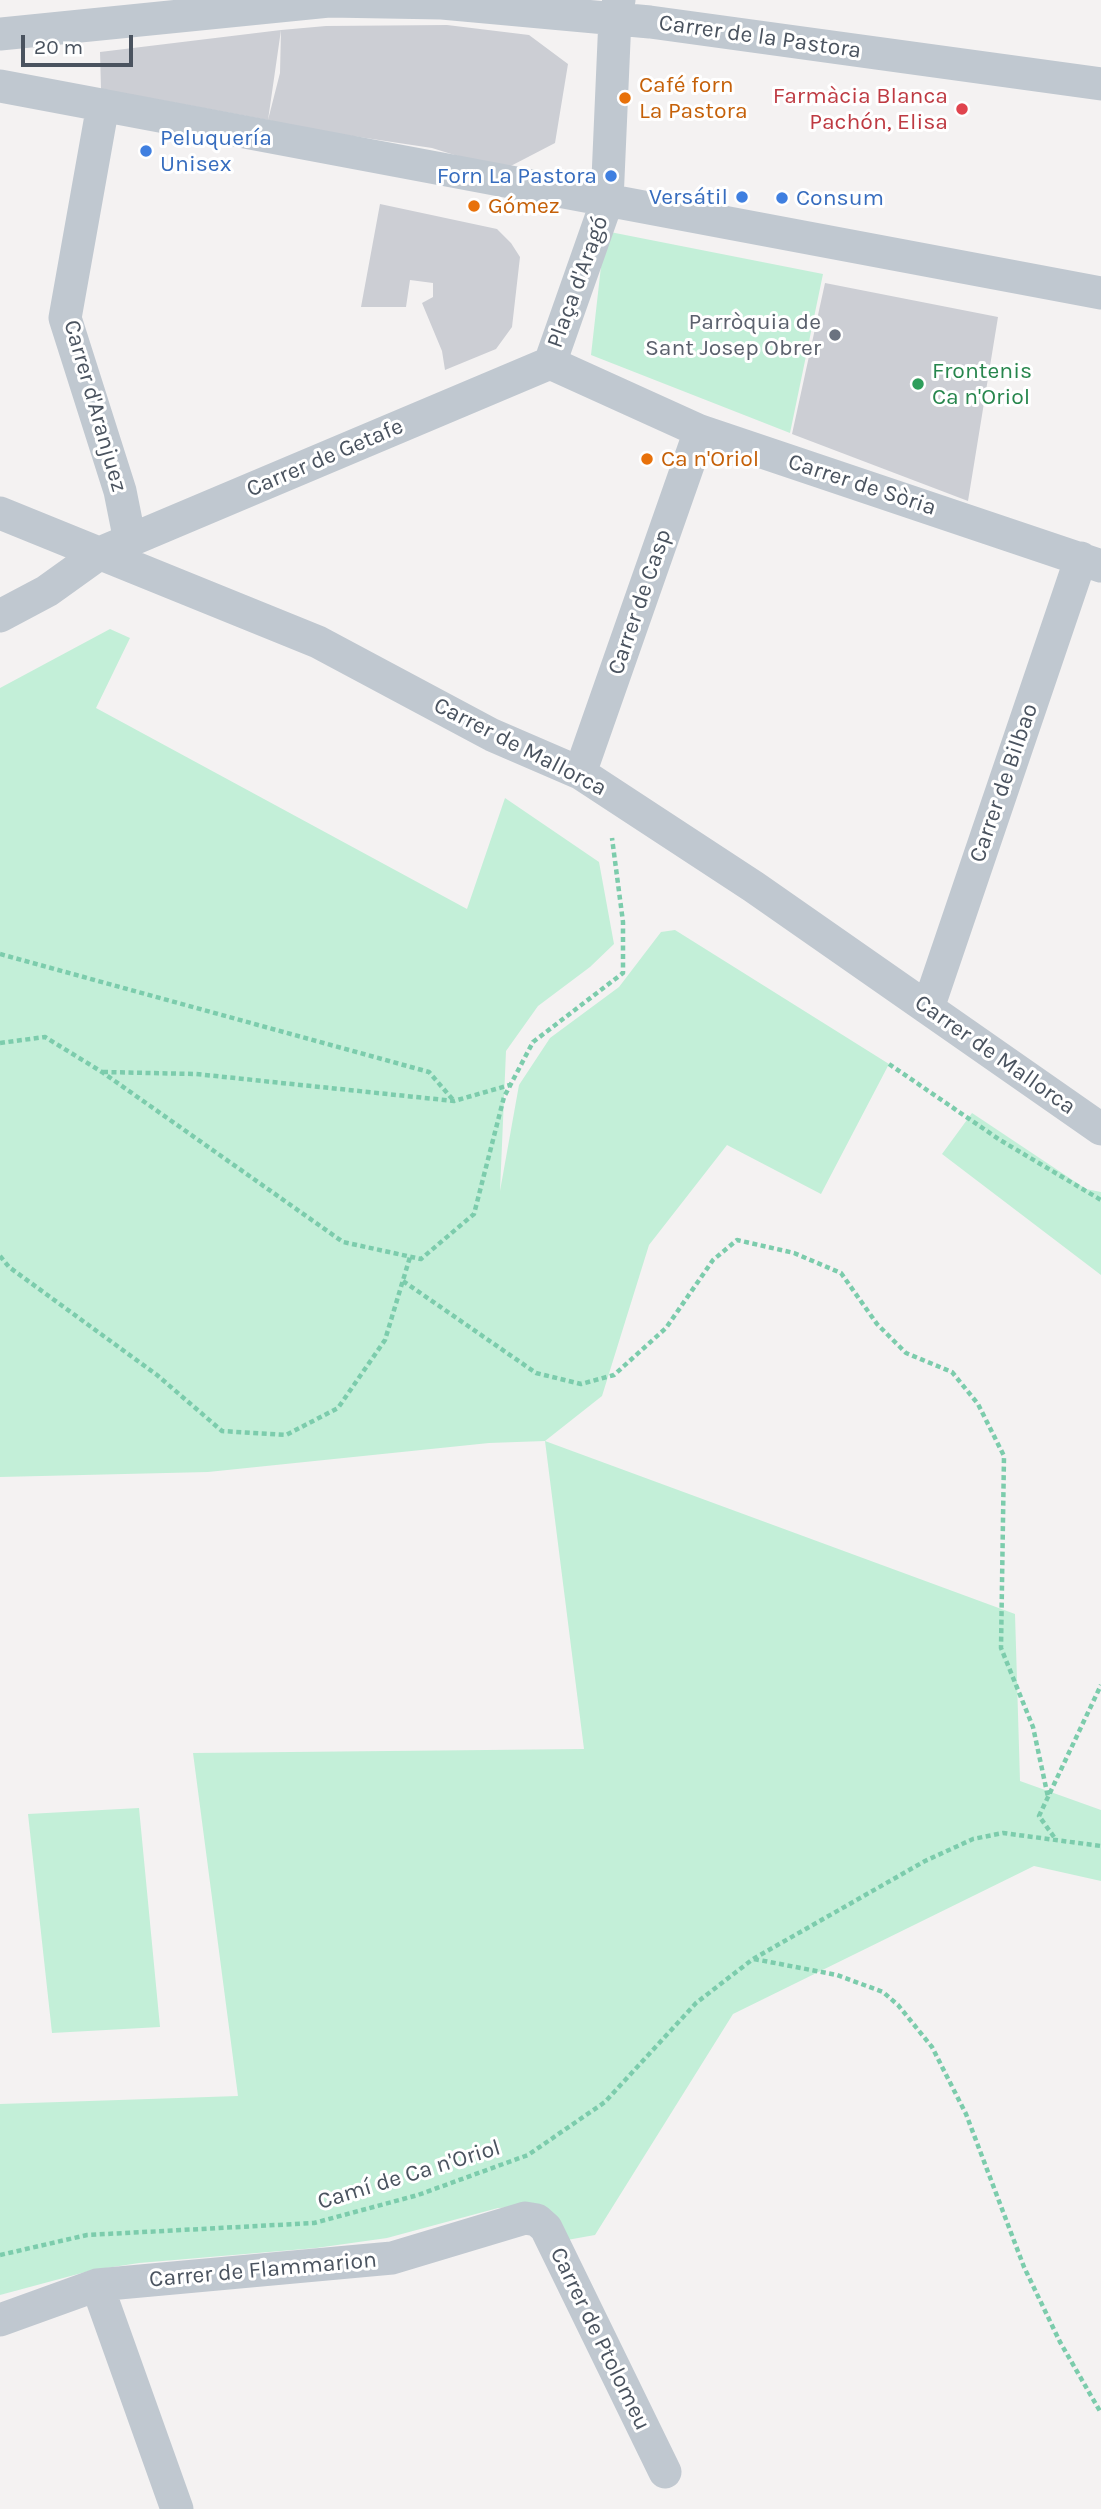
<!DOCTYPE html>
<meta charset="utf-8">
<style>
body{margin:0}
#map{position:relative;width:1101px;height:2509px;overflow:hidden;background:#f4f2f2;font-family:Karla,sans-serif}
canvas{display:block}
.scale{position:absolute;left:21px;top:35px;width:112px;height:32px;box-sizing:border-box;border:4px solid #4a535f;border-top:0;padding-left:9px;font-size:21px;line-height:24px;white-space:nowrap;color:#4a535f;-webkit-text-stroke:5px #fff;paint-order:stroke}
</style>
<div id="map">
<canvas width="1101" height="2509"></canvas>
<div class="scale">20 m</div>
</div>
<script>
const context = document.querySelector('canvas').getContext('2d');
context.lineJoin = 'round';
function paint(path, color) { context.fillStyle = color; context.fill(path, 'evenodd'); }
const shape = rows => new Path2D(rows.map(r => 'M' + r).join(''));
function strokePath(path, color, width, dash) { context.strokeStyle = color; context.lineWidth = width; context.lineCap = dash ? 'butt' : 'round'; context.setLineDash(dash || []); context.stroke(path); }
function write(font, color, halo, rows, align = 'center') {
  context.font = font + ' Karla,sans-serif'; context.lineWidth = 6; context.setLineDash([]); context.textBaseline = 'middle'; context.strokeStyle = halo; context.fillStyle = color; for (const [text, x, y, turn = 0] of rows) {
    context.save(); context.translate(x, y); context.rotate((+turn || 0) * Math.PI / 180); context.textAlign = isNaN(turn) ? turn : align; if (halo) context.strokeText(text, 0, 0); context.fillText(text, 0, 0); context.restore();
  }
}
paint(shape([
 [605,231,823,274,790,433,591,355],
 [110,629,130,638,96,708,467,909,505,798,599,862,614,944,590,967,538,1006,506,1051,500,1191,519,1085,550,1038,619,987,661,932,675,930,889,1064,821,1194,727,1145,649,1245,602,1396,545,1441,1015,1614,1020,1781,1101,1810,1101,1881,1034,1866,733,2014,595,2235,567,2240,538,2206,498,2208,387,2238,316,2248,139,2263,93,2270,0,2295,0,2104,238,2096,193,1753,584,1749,545,1441,489,1443,208,1472,0,1477,0,688],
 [972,1113,1086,1189,1101,1192,1101,1275,942,1154],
 [139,1808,160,2027,52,2033,28,1814]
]), '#c3efd8');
paint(shape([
 [447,25,529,35,568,64,555,143,503,170,432,148,306,129,268,120,280,73,281,30,268,120,101,89,100,52,281,30,326,26],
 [380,204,497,229,511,243,520,257,512,327,496,349,445,370,442,351,422,303,433,297,433,283,410,280,406,307,361,307],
 [825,283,998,317,968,501,792,434]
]), '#ccced4');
strokePath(shape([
 [0,954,429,1072,454,1101],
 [0,1043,45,1037,102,1072,343,1242,421,1259,474,1214,504,1097,533,1042,623,973,623,922,612,838],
 [889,1064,1000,1140,1101,1200],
 [103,1072,196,1074,454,1101,510,1085],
 [0,1256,9,1267,157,1375,222,1431,286,1435,338,1408,385,1340,410,1257],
 [403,1281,536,1373,581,1384,614,1375,666,1328,713,1260,737,1240,794,1253,841,1273,877,1324,906,1353,952,1372,978,1404,1004,1456,1001,1648,1033,1727,1048,1797],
 [1054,1837,1039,1816,1101,1685],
 [754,1959,837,1975,883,1992,898,2005,932,2047,966,2114,1024,2267,1060,2342,1101,2413],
 [0,2255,87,2235,314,2223,418,2195,528,2155,605,2102,696,2003,753,1959,925,1861,973,1839,1003,1833,1101,1846]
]), '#7cccac', 4.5, [5, 3.5]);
strokePath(shape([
 [0,34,329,1,442,3,650,22,1101,84],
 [0,86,1101,293],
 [103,105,65,318,120,491,130,541],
 [550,363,700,431,1101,566],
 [550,363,607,201,615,18,619,0],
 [0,513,318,642,492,735,580,773,754,887,1101,1129],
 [0,616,47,591,100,553,550,363],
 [580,773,700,431],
 [928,1008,1081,558],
 [97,2285,177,2509],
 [0,2320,97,2285,392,2258,525,2218,537,2220,546,2228,665,2472]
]), '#c0c8d0', 33);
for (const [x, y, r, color] of [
 [625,98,7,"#e8710a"],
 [962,109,7,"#e0444e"],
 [146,151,7,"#3f7fe0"],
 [611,176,7,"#3f7fe0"],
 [742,197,7,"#3f7fe0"],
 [782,198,7,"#3f7fe0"],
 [474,206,7,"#e8710a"],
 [835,335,7,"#6b7280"],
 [918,384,7,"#2e9e5b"],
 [647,459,7,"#e8710a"]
]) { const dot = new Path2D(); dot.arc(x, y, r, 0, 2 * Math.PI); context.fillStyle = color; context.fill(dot); strokePath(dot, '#fff', 2.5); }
write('23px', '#4a535f', '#fff', [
 ["Carrer de la Pastora",760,37,8],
 ["Plaça d'Aragó",578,282,-70],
 ["Carrer d'Aranjuez",95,406,74],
 ["Carrer de Getafe",325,458,-23],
 ["Carrer de Sòria",862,485,18],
 ["Carrer de Casp",640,602,-71],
 ["Carrer de Mallorca",520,747,27],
 ["Carrer de Bilbao",1004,783,-71],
 ["Carrer de Mallorca",995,1055,35],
 ["Camí de Ca n'Oriol",409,2175,-17],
 ["Carrer de Flammarion",263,2270,-5],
 ["Carrer de Ptolomeu",600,2339,64]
]);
write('23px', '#c56008', '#fff', [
 ["Café forn",639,85],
 ["La Pastora",639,111],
 ["Gómez",488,206],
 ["Ca n'Oriol",661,459]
], 'left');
write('23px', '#be3a42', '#fff', [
 ["Farmàcia Blanca",948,96],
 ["Pachón, Elisa",948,122]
], 'right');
write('23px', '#366cbe', '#fff', [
 ["Peluquería",160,138],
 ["Unisex",160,164],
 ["Forn La Pastora",597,176,"right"],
 ["Versátil",728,197,"right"],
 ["Consum",796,198]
], 'left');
write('23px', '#5b616d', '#fff', [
 ["Parròquia de",821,322],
 ["Sant Josep Obrer",821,348]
], 'right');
write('23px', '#27864d', '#fff', [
 ["Frontenis",932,371],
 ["Ca n'Oriol",932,397]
], 'left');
</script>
